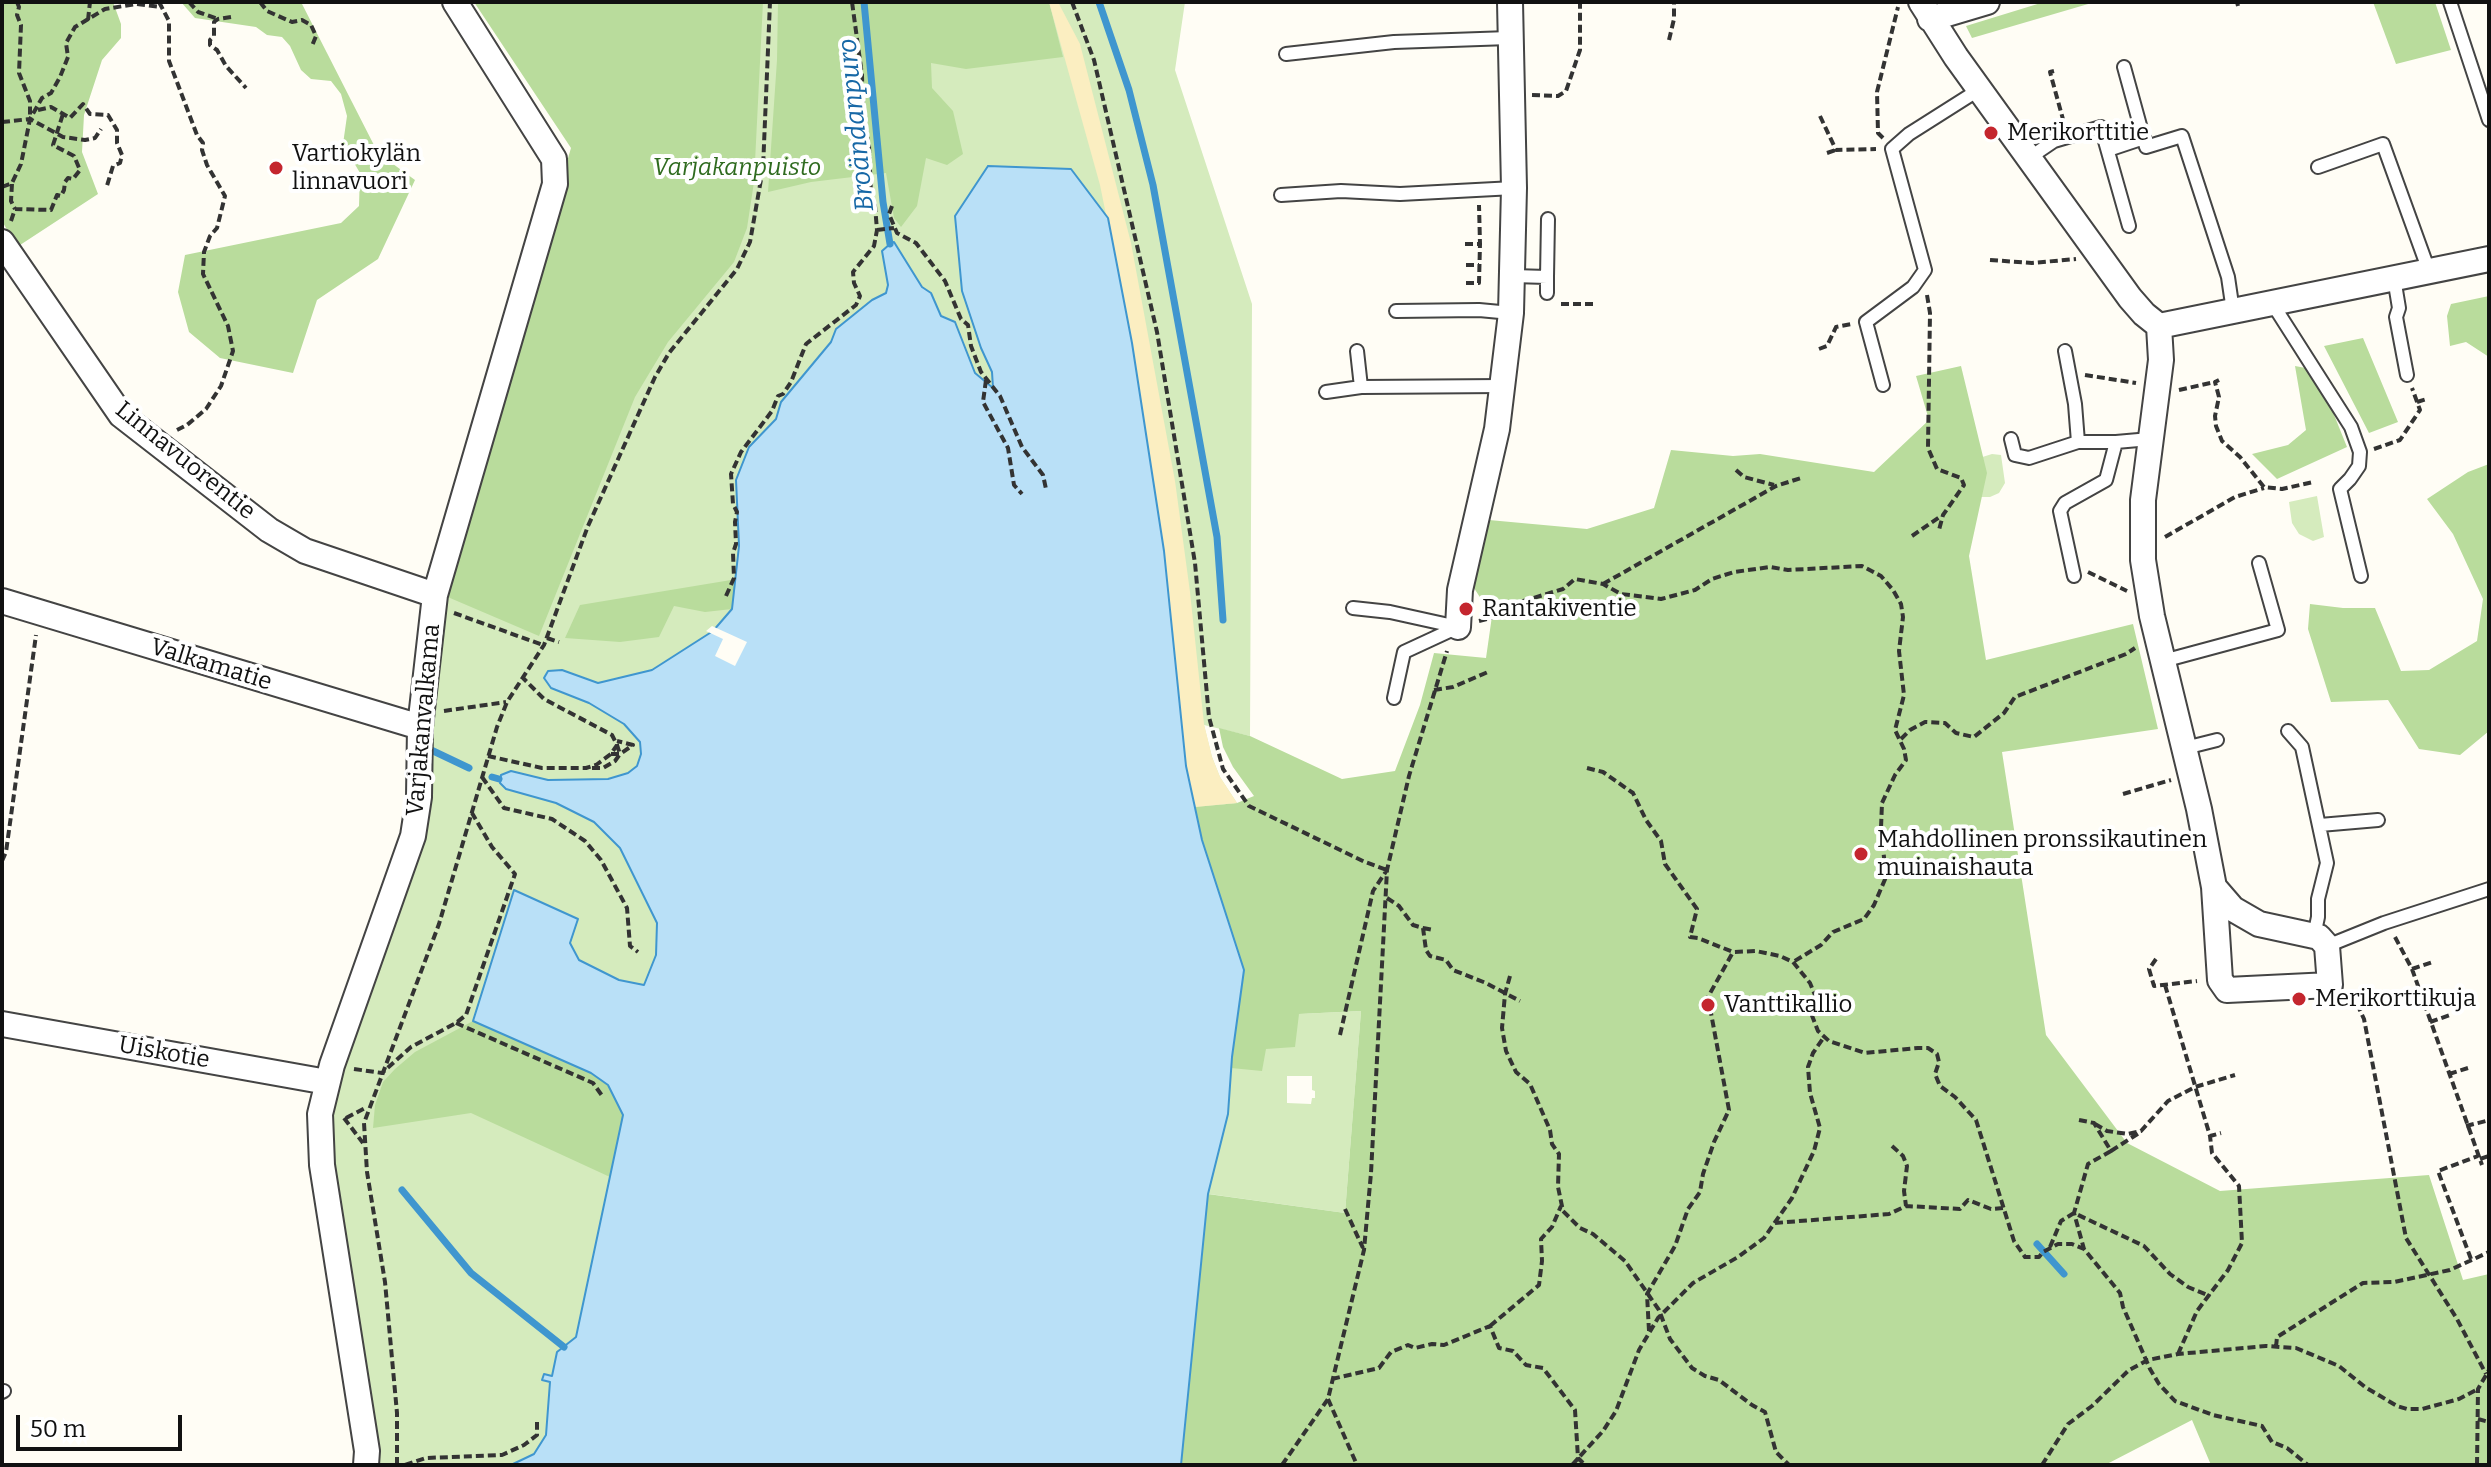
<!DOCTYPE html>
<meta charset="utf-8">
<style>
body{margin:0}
#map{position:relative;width:2491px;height:1467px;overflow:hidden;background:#fffdf5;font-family:Bitter,serif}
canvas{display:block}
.frame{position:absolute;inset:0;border:4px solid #111;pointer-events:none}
.scale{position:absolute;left:16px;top:1415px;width:166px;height:36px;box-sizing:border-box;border:4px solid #111;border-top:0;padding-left:10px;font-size:24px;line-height:28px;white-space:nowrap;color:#111;-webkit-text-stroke:6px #fff;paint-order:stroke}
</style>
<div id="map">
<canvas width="2491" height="1467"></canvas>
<div class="frame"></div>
<div class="scale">50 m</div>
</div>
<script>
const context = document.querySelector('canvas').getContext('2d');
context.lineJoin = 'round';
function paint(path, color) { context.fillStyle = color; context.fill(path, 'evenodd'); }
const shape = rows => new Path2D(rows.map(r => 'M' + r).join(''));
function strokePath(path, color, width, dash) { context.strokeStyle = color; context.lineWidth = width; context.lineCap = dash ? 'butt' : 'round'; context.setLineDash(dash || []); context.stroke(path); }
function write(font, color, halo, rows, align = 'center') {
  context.font = font + ' Bitter,serif'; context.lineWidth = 8; context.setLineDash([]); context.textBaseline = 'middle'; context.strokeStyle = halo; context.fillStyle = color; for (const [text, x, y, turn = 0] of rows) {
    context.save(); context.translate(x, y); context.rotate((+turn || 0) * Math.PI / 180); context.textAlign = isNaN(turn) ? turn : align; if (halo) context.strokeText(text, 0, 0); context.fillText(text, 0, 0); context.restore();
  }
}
paint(shape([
 [506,2,1185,2,1175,70,1252,304,1250,736,1204,725,1212,757,1220,777,1237,803,1195,808,1202,840,1266,1048,1299,1014,1361,1011,1345,1213,1209,1194,1181,1465,1035,1465,941,316,931,294,899,287,872,300,836,329,831,342,781,402,776,418,749,447,736,480,739,546,732,609,713,631,652,670,598,683,563,670,547,671,544,678,551,688,589,703,624,724,640,742,641,754,637,766,629,773,608,779,548,780,511,771,506,789,556,803,595,823,620,848,657,923,656,955,644,985,620,980,579,960,570,943,473,1020,624,1115,576,1337,557,1352,552,1376,544,1374,543,1380,550,1382,546,1435,534,1454,513,1464,495,1465,376,1465,327,1137,329,1096,422,824,437,625,569,160,582,92],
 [1287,1076,1312,1076,1312,1090,1315,1091,1315,1098,1312,1098,1311,1104,1287,1103],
 [1992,454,2001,455,2005,483,1999,493,1990,497,1975,497,1976,459],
 [2317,496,2324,537,2313,541,2299,534,2292,523,2289,502]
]), '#d5ebbd');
paint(shape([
 [2,2,113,2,121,24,121,38,102,60,84,115,82,152,98,194,17,247,2,221],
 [181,2,301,2,378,153,415,180,378,259,317,300,293,373,220,358,189,332,178,292,185,255,341,223,359,206,360,173,343,144,347,116,341,94,331,81,311,79,301,70,290,46,282,37,267,35,256,27,195,18],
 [474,2,763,2,754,182,747,228,734,262,668,342,635,397,539,636,443,595,448,571,571,148],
 [778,2,1049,2,1063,57,966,69,931,63,932,88,953,111,963,154,947,165,926,158,917,206,901,227,894,218,886,173,811,182,768,192,777,60],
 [2044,2,2095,2,1972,38,1966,26],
 [2373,2,2435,2,2451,50,2396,64],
 [2489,296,2489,357,2466,342,2450,346,2447,316,2451,304],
 [2363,338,2398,422,2369,433,2324,346],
 [1961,366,1987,473,1969,556,1986,660,2133,624,2158,729,2002,752,2046,1035,2127,1143,2220,1191,2429,1175,2463,1280,2489,1274,2489,1465,2211,1465,2192,1420,2105,1465,1181,1465,1208,1194,1345,1213,1361,1011,1299,1014,1295,1047,1266,1049,1262,1071,1231,1068,1202,840,1195,807,1237,803,1254,796,1233,767,1223,747,1219,728,1250,736,1342,779,1395,771,1420,705,1434,653,1486,658,1492,616,1474,588,1489,520,1587,529,1654,508,1671,450,1733,456,1760,454,1874,472,1929,420,1916,376],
 [2295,366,2316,370,2347,447,2277,479,2252,454,2288,445,2306,430],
 [2489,464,2489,731,2460,755,2419,749,2388,700,2331,702,2308,629,2310,604,2343,608,2375,608,2401,671,2429,670,2477,641,2483,599,2453,534,2427,499,2468,472],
 [737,579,732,609,705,612,674,606,659,637,620,642,565,638,580,605],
 [473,1021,591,1073,608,1085,624,1115,610,1177,471,1113,373,1128,375,1105,383,1082,395,1069,415,1052]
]), '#b9dc9c');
paint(shape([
 [1049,2,1058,2,1080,44,1131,243,1175,481,1190,592,1204,724,1212,757,1220,777,1237,803,1195,807,1186,766,1164,551,1132,343,1100,185]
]), '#fbeec1');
const water = shape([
 [988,166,1071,169,1108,218,1132,343,1164,551,1186,766,1202,840,1244,970,1232,1057,1228,1114,1208,1194,1181,1465,495,1465,513,1464,534,1454,546,1435,550,1382,542,1380,544,1374,552,1376,557,1352,576,1337,623,1115,608,1085,591,1073,473,1021,514,890,578,919,570,943,579,960,619,980,644,985,656,955,657,923,620,848,594,822,556,803,506,789,500,783,501,775,511,771,548,780,608,779,628,773,637,766,641,754,640,742,624,724,589,703,551,688,544,678,548,671,562,670,598,683,652,670,713,631,732,609,739,546,736,480,749,447,776,419,781,402,831,342,836,329,872,300,886,293,888,285,882,251,890,244,894,242,922,287,931,293,941,316,955,322,975,373,993,388,992,372,981,348,962,291,955,216,988,166]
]);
paint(water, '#b9e0f7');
strokePath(water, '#3f96cf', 2);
paint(shape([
 [712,626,747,642,735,666,715,656,723,639,706,631]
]), '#fffdf5');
strokePath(shape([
 [864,2,883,202,890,244],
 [1099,2,1129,90,1153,185,1217,537,1223,620],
 [429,749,469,768],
 [492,777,499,779],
 [402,1190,471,1273,564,1347],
 [2037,1244,2064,1274]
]), '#3f96cf', 7);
const service = shape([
 [2450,2,2489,120],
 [1286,54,1394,42,1509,38],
 [2124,67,2146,147,2182,136,2228,277,2233,311],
 [2108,150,2144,138],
 [2029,158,2054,141,2101,127,2129,226],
 [2318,167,2383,144,2429,271],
 [1281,195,1341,191,1400,194,1514,188],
 [1513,276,1547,277,1548,219],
 [2394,278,2399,308,2396,317,2407,375],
 [1547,293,1547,277],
 [2272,303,2351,427,2360,452,2359,466,2350,479,2340,489,2361,576],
 [1396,311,1479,310,1511,313],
 [1357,351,1361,387],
 [2065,351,2075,404,2078,442],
 [1883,385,1866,322,1913,287,1925,270,1892,149,1909,134,1980,89],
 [1326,392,1361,387,1503,386],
 [2011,439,2015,455,2029,458,2078,442,2116,442],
 [2074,576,2060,511,2065,503,2106,480,2116,442,2150,439],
 [1353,608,1390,612,1458,627],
 [2163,661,2278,630,2259,563],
 [1394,698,1404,652,1458,627],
 [2288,731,2302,747,2327,863,2318,899,2318,917,2314,936],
 [2185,748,2217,740],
 [2320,825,2378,820],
 [2327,946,2384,923,2489,889],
 [2,1392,4,1391]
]);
const minor = shape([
 [1921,2,1956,57,2130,298,2144,314,2159,326,2489,259],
 [1930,19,1987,2],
 [2,242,121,415,269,530,305,551,435,595],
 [2159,326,2161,360,2143,500,2143,560,2152,616,2199,809,2214,887,2220,980,2227,990,2330,985,2327,946,2319,937,2259,924,2233,909,2214,887],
 [2,601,420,727],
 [1458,627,1460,590,1497,429,1511,313,1514,188,1510,2],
 [2,1024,327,1082],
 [366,1465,367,1451,322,1165,320,1114,332,1065,413,836,419,797,420,727,435,595,555,184,554,159,455,2]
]);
strokePath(service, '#444', 16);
strokePath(minor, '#444', 28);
strokePath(shape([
 [17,2,19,7,17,15,21,25,19,73,30,101,30,117],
 [159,2,169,21,169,61,197,135,203,143,202,150,207,165,225,196,217,228,210,236,204,252,203,274,228,326,233,351,221,386,206,409,187,425,177,430],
 [189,2,198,12,218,19],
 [260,2,267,11,292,22,302,20,311,25,316,36,312,46],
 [1072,2,1094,60,1157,332,1195,563,1209,717,1223,769,1249,806,1365,862,1387,870],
 [2237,2,2238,6],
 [231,17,218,19,214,22,214,36,210,40,210,45,217,50,226,66,246,88],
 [88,20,90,2],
 [1669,40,1674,19,1674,2],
 [2054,71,2050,72,2064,123],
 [1532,95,1558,96,1566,91,1580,50,1580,2],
 [38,110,51,107,70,118,83,104,90,114,108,115,117,130,117,143,122,155,120,163,113,166,106,189],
 [1820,116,1836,150,1876,149],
 [2,122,30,119,63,137,85,140,95,138,101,129],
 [1883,138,1878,133,1877,92,1898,7],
 [1827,153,1836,150],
 [12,184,11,201,15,209],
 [2,187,12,183,21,164,30,119,42,98,51,93,60,77,68,57,66,43,75,27,105,9,136,4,162,7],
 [892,206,889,214,897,233,916,243,945,281,961,319,968,325,971,346,981,372,1000,396,1022,447,1043,475,1046,489],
 [11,221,15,209,51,210,57,195,61,196,64,190,65,182,68,178,73,179,80,170,74,156,53,145,63,114],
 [877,230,894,228],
 [1465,244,1480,244,1479,205],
 [1990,260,2032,263,2076,259],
 [1466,265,1479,265],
 [1466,283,1479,283,1480,244],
 [1927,295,1930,313,1928,448,1937,469,1961,478,1964,485,1943,515,1939,530],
 [1561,304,1593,304],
 [1819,349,1827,346,1836,327,1852,324],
 [2085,375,2136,383],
 [986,380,983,402,1008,448,1014,485,1022,494],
 [2219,380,2215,382,2219,397,2215,416,2216,426,2222,441,2240,457,2264,487,2282,489,2313,482],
 [2179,390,2215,382],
 [2417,402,2427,399],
 [2374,449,2400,440,2420,410,2412,388],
 [1736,470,1744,477,1774,485],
 [1912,536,1941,516],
 [2165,537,2235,497,2264,488],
 [2088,572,2127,591],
 [1603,584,1776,486,1801,478],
 [726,596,734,578,733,553,736,544,735,522,737,512,733,504,731,474,741,452,772,411,778,396,783,394,791,382,806,344,856,305,860,296,854,283,853,272,874,246,877,230,875,206,871,195,869,145,863,119,862,75,852,2],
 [454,613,543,645],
 [1479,621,1491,618,1520,602,1563,589,1575,579,1603,584,1621,594,1661,599,1695,590,1712,579,1734,572,1770,567,1788,570,1862,566,1881,576,1893,590,1901,604,1903,617,1899,651,1904,695,1895,730,1904,749,1906,760,1895,775,1882,803,1881,828,1886,877,1874,905,1864,919,1833,932,1821,945,1793,962],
 [547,638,559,642],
 [1434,690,1453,687,1488,672],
 [444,711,506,702],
 [1901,739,1910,730,1925,722,1945,723,1956,733,1974,737,2004,713,2015,697,2126,654,2135,648],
 [611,754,620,754,633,745,617,741],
 [488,756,542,768,586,768,596,765,611,754,617,745,612,735,544,699,523,678],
 [592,768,603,768,615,761,620,754,617,745],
 [1587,768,1603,772,1633,793,1646,820,1661,841,1665,864,1697,909,1690,937,1698,938,1733,952,1756,951,1780,956,1793,962,1810,983,1815,995,1811,1013,1818,1031,1829,1041,1865,1053,1918,1048,1928,1048,1937,1054,1939,1062,1935,1074,1940,1086,1955,1097,1976,1120,2014,1241,2025,1257,2039,1257,2043,1252,2058,1244,2072,1244,2084,1249,2120,1293,2123,1307,2150,1369,2159,1384,2175,1401,2213,1415,2262,1426,2272,1442,2287,1448,2308,1465],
 [482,777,504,808,552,819,585,841,601,860,627,908,630,946,638,952],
 [2123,794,2171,780],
 [2,861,6,852,36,635],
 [1387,898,1399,906,1413,925,1423,928,1426,950,1430,956,1446,960,1453,970,1486,983,1520,1001],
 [1423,928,1433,930],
 [2395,937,2412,969,2482,1165],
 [2156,959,2149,969,2154,986,2197,981],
 [2412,969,2433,962],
 [1510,976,1505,994,1502,1028,1506,1051,1516,1072,1530,1084,1550,1130,1552,1144,1559,1154,1558,1187,1563,1211,1580,1228,1593,1234,1625,1261,1659,1310,1670,1339,1692,1368,1705,1376,1719,1380,1752,1405,1765,1412,1776,1452,1789,1465],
 [2165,985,2210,1136,2221,1133],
 [2352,993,2364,1019,2406,1238,2457,1319,2486,1374],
 [2430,1022,2450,1015],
 [456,1023,593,1083,603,1097],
 [1340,1035,1373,891,1387,870],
 [354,1069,382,1073,411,1047,456,1023,466,1015,515,874,492,847,472,813],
 [2449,1074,2468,1068],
 [344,1118,363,1143],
 [346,1118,367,1107],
 [2079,1120,2094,1123,2111,1151,2088,1164,2074,1213,2084,1249],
 [2095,1124,2107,1131,2128,1134,2141,1131,2168,1101,2195,1087,2235,1075],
 [2466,1126,2486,1121],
 [1892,1146,1903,1156,1907,1166,1904,1191,1906,1206],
 [2111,1151,2139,1133],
 [2480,1159,2489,1156],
 [1345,1209,1363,1248],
 [1775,1223,1889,1214,1906,1206,1960,1209,1968,1200,1991,1209,2003,1208],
 [2050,1247,2061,1221,2074,1213,2144,1246,2170,1274,2188,1287,2210,1296],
 [2471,1259,2438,1171,2478,1156],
 [1490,1326,1539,1285,1542,1261,1541,1239,1552,1227,1561,1206],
 [1649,1331,1647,1294,1675,1246,1688,1209,1700,1192,1703,1174,1714,1142,1729,1110,1708,997,1733,952],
 [2276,1347,2277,1337,2363,1283,2394,1282,2450,1270,2489,1252],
 [2178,1354,2197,1311,2228,1270,2242,1243,2239,1186,2212,1153,2210,1136],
 [1332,1379,1379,1368,1391,1352,1408,1345,1415,1348,1432,1344,1444,1345,1490,1326,1499,1348,1513,1351,1526,1365,1543,1368,1575,1410,1578,1458,1585,1465],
 [1328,1399,1357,1465],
 [2478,1419,2489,1422],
 [397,1465,397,1413,385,1282,367,1172,364,1123,439,924,497,727,507,702,544,645,588,526,655,377,669,353,737,269,750,242,763,168,770,2],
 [405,1465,426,1458,502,1455,524,1445,537,1435,537,1422],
 [1282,1465,1328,1399,1364,1250,1371,1173,1387,870,1409,776,1447,651],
 [1572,1465,1603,1431,1616,1411,1639,1350,1658,1318,1693,1283,1738,1257,1764,1238,1792,1198,1814,1151,1820,1128,1810,1093,1808,1067,1813,1053,1824,1037],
 [2042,1465,2068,1424,2092,1406,2129,1370,2148,1360,2178,1354,2266,1346,2296,1348,2339,1366,2365,1387,2397,1406,2407,1409,2422,1409,2459,1399,2478,1389],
 [2477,1465,2478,1389,2489,1370]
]), '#333', 4, [8, 4]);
strokePath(service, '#fff', 12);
strokePath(minor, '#fff', 24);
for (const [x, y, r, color] of [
 [1991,133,8,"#c4262e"],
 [276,168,8,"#c4262e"],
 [1466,609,8,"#c4262e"],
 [1861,854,8,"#c4262e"],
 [2299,999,8,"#c4262e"],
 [1708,1005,8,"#c4262e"]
]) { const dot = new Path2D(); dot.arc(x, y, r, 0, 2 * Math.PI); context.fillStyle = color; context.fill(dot); strokePath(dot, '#fff', 3); }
write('24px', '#111', '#fff', [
 ["Merikorttitie",2007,133],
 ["Vartiokylän",292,154],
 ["linnavuori",292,182],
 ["Rantakiventie",1482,609],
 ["Mahdollinen pronssikautinen",1877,840],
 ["muinaishauta",1877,868],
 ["Merikorttikuja",2315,999],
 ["Vanttikallio",1724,1005]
], 'left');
write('italic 24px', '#2f6b1f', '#fff', [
 ["Varjakanpuisto",737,168]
]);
write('24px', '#111', '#fff', [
 ["Linnavuorentie",185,461,39],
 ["Valkamatie",211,665,17],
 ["Varjakanvalkama",424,720,-85],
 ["Uiskotie",164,1053,10]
]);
write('italic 26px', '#1768a6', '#fff', [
 ["Broändanpuro",857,125,-96]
]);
</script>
